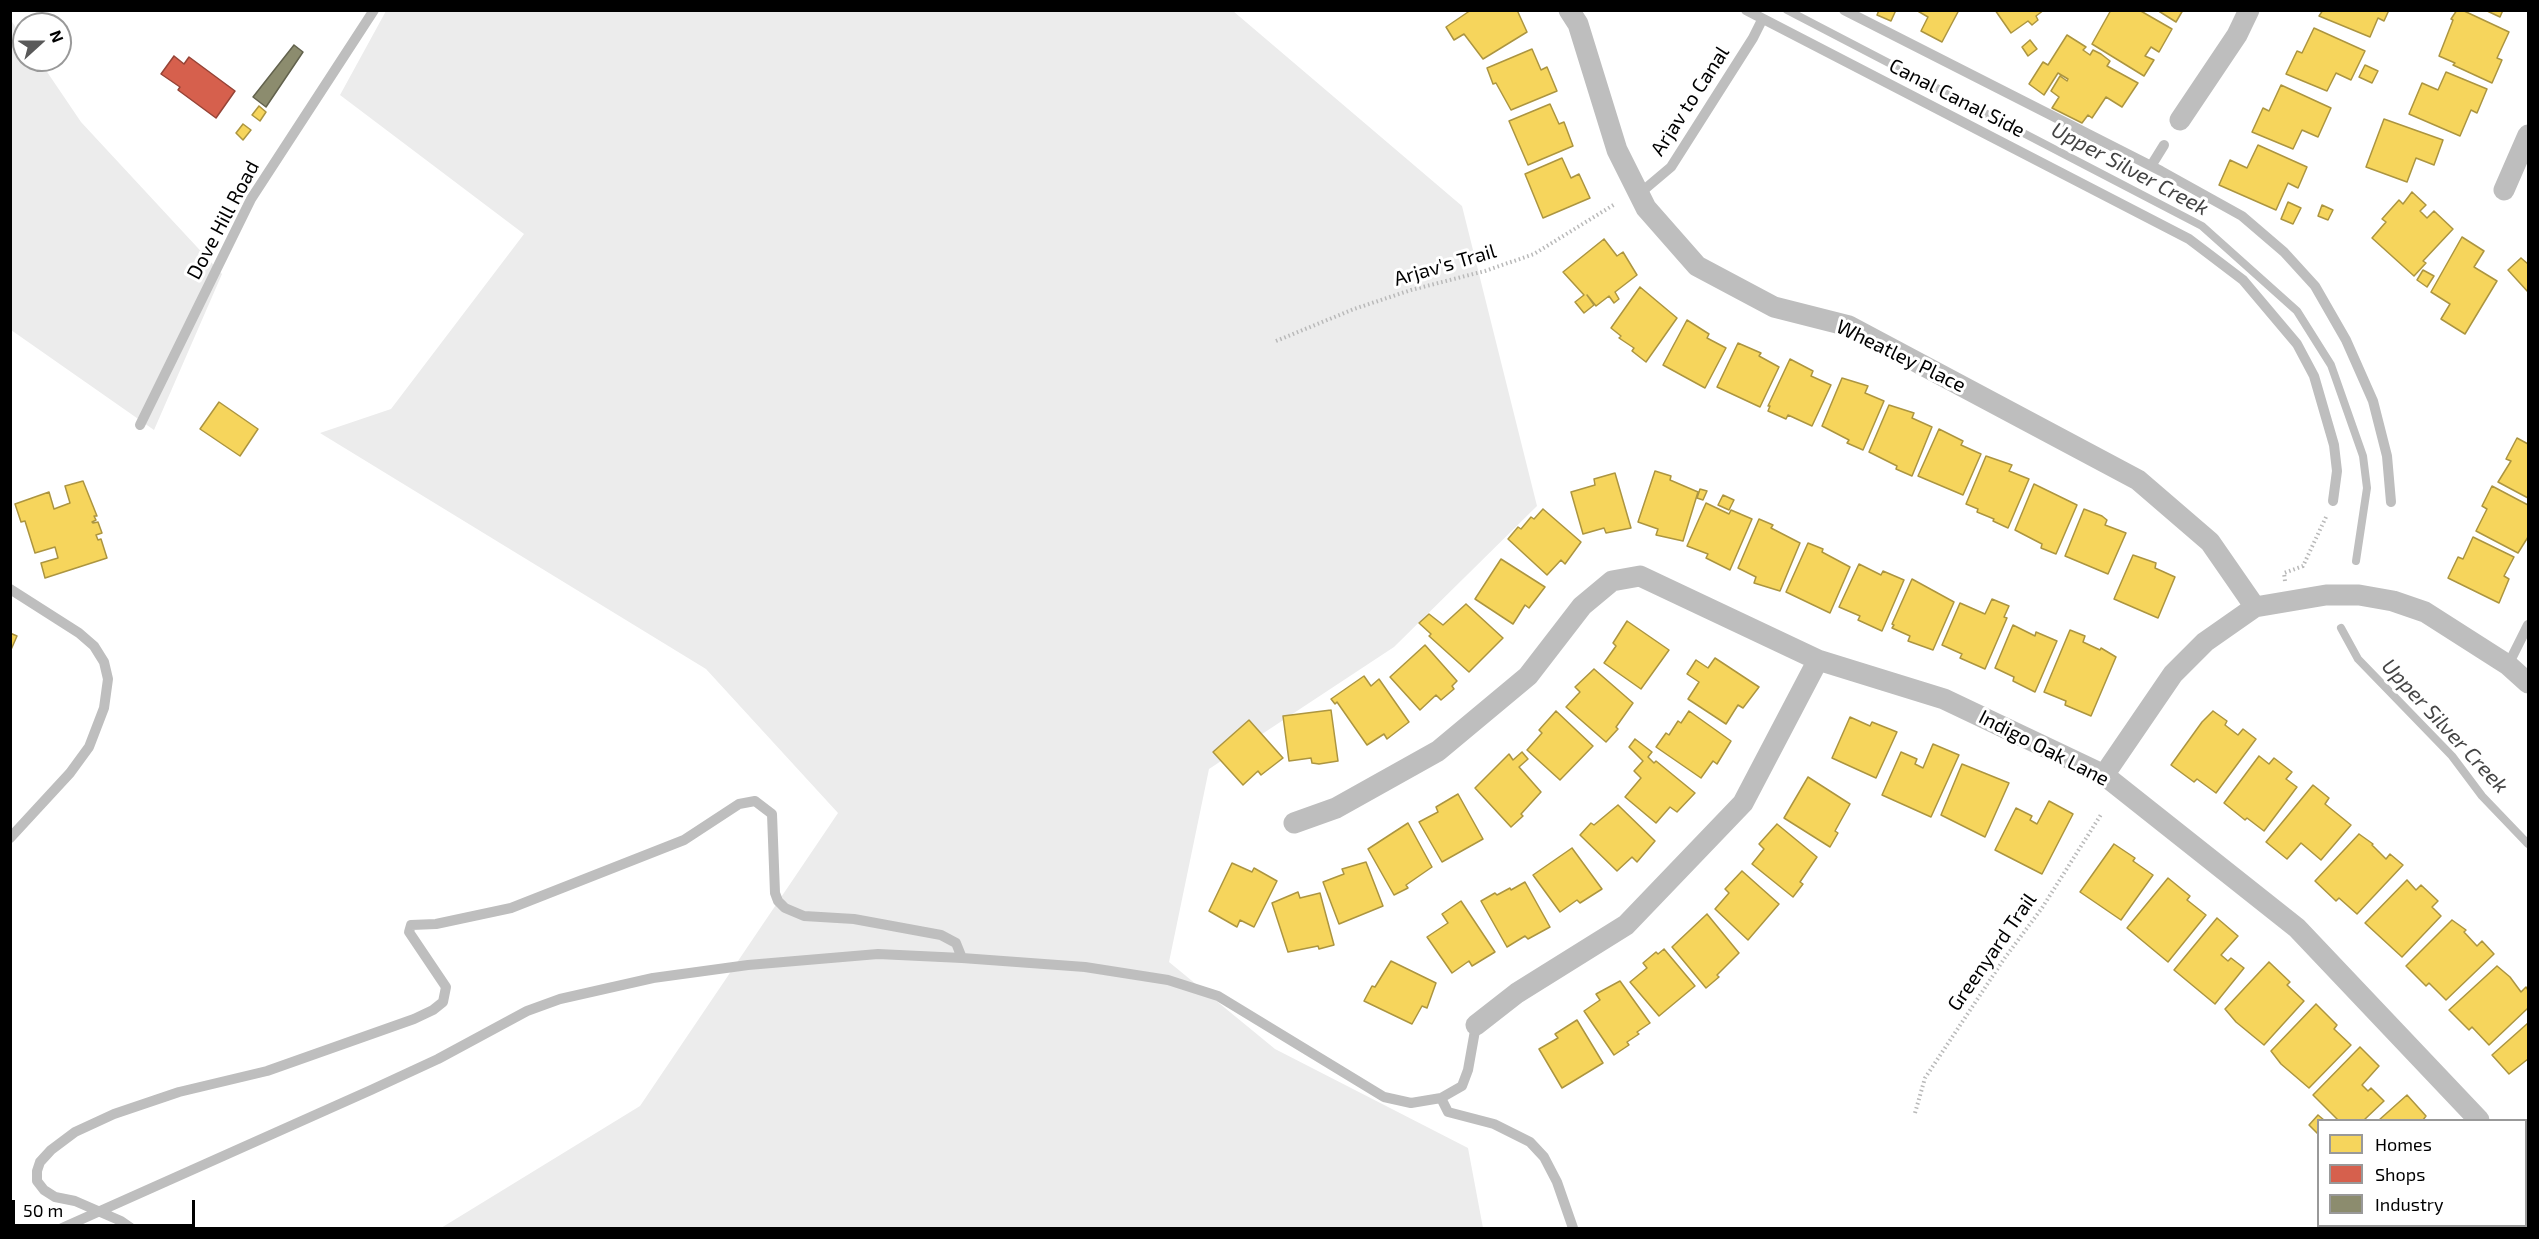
<!DOCTYPE html>
<style>
body{margin:0}
#map{position:relative;width:2539px;height:1239px;overflow:hidden;background:#fff;font-family:"Exo 2",sans-serif}
canvas{display:block}
.frame{position:absolute;inset:0;border:12px solid #000;pointer-events:none}
.legend{position:absolute;left:2317px;top:1119px;width:210px;height:108px;box-sizing:border-box;background:#fff;border:2px solid #999;margin:0;padding:8px 10px;list-style:none;font-size:18px;color:#000}
.legend li{display:flex;align-items:center;gap:12px;height:30px}
.legend b{width:30px;border:2px solid #999}
.north{position:absolute;left:12px;top:12px;width:60px;height:60px;box-sizing:border-box;background:#fff;border:2px solid #999;border-radius:50%;rotate:69deg;font-size:16px;font-weight:700;line-height:24px;text-align:center;color:#000}
.north::after{content:'';display:block;margin:auto;width:21px;height:27px;background:#595959;clip-path:polygon(50% 0,100% 100%,50% 72%,0 100%)}
.scale{position:absolute;left:12px;top:1200px;width:183px;height:27px;box-sizing:border-box;border:3px solid #000;border-top:0;padding-left:8px;font-size:18px;line-height:21px;white-space:nowrap;color:#000;-webkit-text-stroke:4px #fff;paint-order:stroke}
</style>
<div id="map">
<canvas width="2539" height="1239"></canvas>
<div class="frame"></div>
<ul class="legend">
<li><b style="height:16px;background:#f6d55c"></b>Homes</li>
<li><b style="height:16px;background:#d6604d"></b>Shops</li>
<li><b style="height:16px;background:#8c8c6e"></b>Industry</li>
</ul>
<div class="north">N</div>
<div class="scale">50 m</div>
</div>
<script>
const context = document.querySelector('canvas').getContext('2d');
context.lineJoin = 'round';
function paint(path, color) { context.fillStyle = color; context.fill(path, 'evenodd'); }
const shape = rows => new Path2D(rows.map(r => 'M' + r).join(''));
function strokePath(path, color, width, dash) { context.strokeStyle = color; context.lineWidth = width; context.lineCap = dash ? 'butt' : 'round'; context.setLineDash(dash || []); context.stroke(path); }
function write(font, color, halo, rows, align = 'center') {
  context.font = font + ' "Exo 2",sans-serif'; context.lineWidth = 6; context.setLineDash([]); context.textBaseline = 'middle'; context.strokeStyle = halo; context.fillStyle = color; for (const [text, x, y, turn = 0] of rows) {
    context.save(); context.translate(x, y); context.rotate((+turn || 0) * Math.PI / 180); context.textAlign = isNaN(turn) ? turn : align; if (halo) context.strokeText(text, 0, 0); context.fillText(text, 0, 0); context.restore();
  }
}
paint(shape([
 [386,11,1233,11,1462,206,1537,506,1394,647,1209,769,1169,962,1275,1049,1468,1148,1483,1228,441,1228,640,1106,838,813,706,669,320,433,391,409,524,234,340,95],
 [10,19,24,39,24,60,39,60,81,122,222,274,154,430,11,330]
]), '#ececec');
const homes = shape([
 [1471,10,1517,10,1527,32,1483,59,1464,34,1454,40,1446,27,1471,10],
 [1879,10,1896,10,1891,21,1877,15,1879,10],
 [1916,10,1959,10,1942,42,1921,31,1928,17,1916,10],
 [1995,10,2044,10,2036,16,2038,20,2032,25,2028,21,2011,33,1995,10],
 [2111,10,2139,10,2172,29,2159,52,2151,47,2145,56,2154,60,2144,76,2092,44,2111,10],
 [2157,10,2183,10,2176,22,2157,10],
 [2323,10,2389,10,2384,21,2378,18,2370,37,2319,16,2323,10],
 [2457,10,2462,10,2509,32,2497,58,2502,60,2492,83,2453,65,2455,63,2439,56,2453,20,2451,19,2457,10],
 [2485,10,2503,10,2500,17,2485,10],
 [2314,28,2365,51,2351,80,2336,73,2327,91,2286,74,2297,51,2302,53,2314,28],
 [2067,35,2086,47,2083,50,2090,55,2093,50,2101,54,2110,61,2107,66,2138,83,2122,107,2106,97,2092,118,2088,115,2082,123,2052,108,2059,97,2051,91,2060,76,2067,81,2068,79,2058,73,2044,95,2029,84,2043,62,2048,65,2067,35],
 [2030,40,2037,49,2028,56,2022,47,2030,40],
 [1532,49,1541,70,1547,67,1557,91,1511,110,1496,83,1493,84,1487,68,1532,49],
 [2365,65,2378,71,2372,83,2359,77,2365,65],
 [2446,72,2487,89,2477,113,2471,110,2460,136,2409,114,2422,83,2438,90,2446,72],
 [2281,85,2331,108,2318,137,2302,130,2293,149,2252,132,2263,108,2269,111,2281,85],
 [1550,104,1559,124,1564,122,1573,146,1528,165,1509,121,1550,104],
 [259,106,266,112,260,121,252,115,259,106],
 [2384,119,2443,140,2434,165,2416,158,2407,182,2366,167,2384,119],
 [243,124,251,130,243,140,236,133,243,124],
 [2258,145,2307,167,2298,188,2288,183,2276,210,2219,185,2230,160,2247,168,2258,145],
 [1562,158,1571,178,1579,174,1590,198,1543,218,1525,174,1562,158],
 [2412,192,2426,205,2420,211,2427,218,2434,211,2453,229,2423,261,2426,263,2414,276,2372,238,2386,222,2382,219,2399,200,2403,204,2412,192],
 [2288,202,2301,208,2293,224,2281,219,2288,202],
 [2322,205,2333,210,2328,220,2318,216,2322,205],
 [2462,237,2484,251,2474,267,2497,281,2465,334,2441,319,2450,304,2431,292,2462,237],
 [1604,239,1617,256,1623,252,1637,275,1615,292,1619,299,1614,303,1609,296,1596,306,1587,295,1594,305,1584,313,1575,302,1584,295,1563,272,1604,239],
 [2521,258,2528,264,2528,292,2508,270,2521,258],
 [2423,270,2434,276,2427,287,2417,280,2423,270],
 [1640,287,1677,318,1646,362,1632,351,1634,348,1619,338,1621,336,1611,328,1640,287],
 [1687,320,1709,334,1707,338,1726,348,1705,388,1663,365,1687,320],
 [1738,343,1761,353,1759,356,1779,367,1760,407,1717,387,1738,343],
 [1790,359,1813,371,1811,376,1831,385,1812,426,1788,415,1786,419,1768,411,1770,406,1768,406,1790,359],
 [1842,378,1868,386,1865,393,1884,401,1863,450,1847,443,1849,440,1822,426,1842,378],
 [219,402,258,429,240,456,200,429,219,402],
 [1889,405,1914,413,1912,418,1932,427,1912,476,1896,469,1897,466,1869,452,1889,405],
 [1939,429,1963,441,1961,445,1981,454,1963,495,1918,476,1939,429],
 [2517,438,2528,444,2528,498,2498,482,2511,461,2506,459,2517,438],
 [1986,456,2012,465,2009,471,2029,479,2008,528,1993,521,1994,519,1977,512,1978,509,1966,504,1986,456],
 [1655,471,1671,476,1670,480,1698,492,1683,541,1656,535,1658,529,1638,522,1655,471],
 [1615,473,1631,528,1606,533,1604,528,1583,534,1571,492,1595,485,1594,479,1615,473],
 [83,481,97,516,94,516,96,520,92,522,93,523,98,522,102,533,96,535,98,540,101,539,107,558,45,578,41,563,58,558,55,547,35,553,25,521,21,522,15,504,49,492,54,509,70,503,65,486,83,481],
 [2034,484,2077,505,2056,554,2041,548,2042,544,2015,530,2034,484],
 [2492,486,2528,505,2528,537,2518,553,2476,531,2487,509,2482,506,2492,486],
 [1700,489,1707,491,1703,500,1697,498,1700,489],
 [1723,495,1734,500,1729,510,1718,505,1723,495],
 [1706,503,1729,514,1731,510,1752,519,1730,570,1706,558,1708,554,1687,546,1706,503],
 [1543,509,1581,542,1565,564,1561,560,1547,575,1508,539,1518,527,1521,529,1531,517,1534,519,1543,509],
 [2084,509,2102,516,2107,520,2105,525,2126,533,2108,574,2065,556,2084,509],
 [1759,519,1773,525,1771,528,1800,543,1780,591,1754,583,1756,577,1738,568,1759,519],
 [2473,537,2514,557,2504,576,2509,579,2499,603,2448,578,2458,557,2463,559,2473,537],
 [1808,543,1823,549,1822,552,1850,567,1830,613,1786,592,1808,543],
 [2133,555,2156,563,2155,568,2175,577,2158,618,2114,599,2133,555],
 [1501,559,1545,587,1529,608,1525,605,1513,624,1475,599,1501,559],
 [1859,564,1881,575,1883,571,1904,580,1882,631,1858,620,1860,616,1839,607,1859,564],
 [1912,579,1954,602,1933,650,1908,641,1910,636,1892,628,1894,625,1892,624,1912,579],
 [1992,599,2009,606,2004,617,2007,618,1985,669,1960,658,1962,654,1942,645,1960,603,1985,614,1992,599],
 [1466,604,1503,638,1469,672,1429,636,1431,634,1419,623,1429,614,1443,625,1466,604],
 [1627,621,1669,650,1641,689,1604,663,1616,646,1613,643,1627,621],
 [2013,625,2035,636,2036,632,2057,641,2035,692,2013,681,2014,677,1995,668,2013,625],
 [2070,630,2085,636,2083,642,2100,650,2101,648,2116,657,2091,716,2065,705,2066,701,2044,692,2070,630],
 [10,633,17,636,10,652,10,633],
 [1425,645,1457,681,1452,686,1454,689,1441,700,1436,695,1420,710,1390,677,1425,645],
 [1715,658,1759,687,1743,708,1738,705,1726,724,1688,699,1699,682,1687,674,1696,660,1708,668,1715,658],
 [1594,669,1633,703,1616,727,1618,729,1606,742,1566,707,1580,692,1575,687,1594,669],
 [1364,676,1371,686,1379,679,1409,722,1387,739,1384,734,1367,745,1337,702,1335,704,1331,699,1364,676],
 [1331,710,1338,761,1319,764,1312,763,1311,758,1289,761,1283,716,1331,710],
 [1556,711,1593,746,1560,780,1527,750,1542,733,1539,730,1556,711],
 [1689,711,1731,741,1717,764,1713,761,1701,778,1656,747,1666,733,1669,735,1678,721,1681,723,1689,711],
 [2213,711,2227,721,2225,725,2238,735,2243,729,2256,739,2216,793,2197,779,2194,782,2171,765,2202,722,2213,711],
 [1850,717,1870,726,1872,722,1897,732,1876,778,1832,758,1850,717],
 [1249,720,1283,758,1261,775,1258,771,1243,785,1213,752,1249,720],
 [1635,739,1652,752,1648,757,1654,763,1656,761,1695,793,1677,812,1670,807,1656,823,1625,797,1641,778,1634,771,1643,761,1629,747,1635,739],
 [1933,744,1959,755,1931,817,1882,795,1901,752,1917,759,1915,764,1923,768,1933,744],
 [1522,752,1528,759,1519,767,1541,792,1521,814,1523,816,1511,827,1475,788,1509,754,1513,760,1522,752],
 [2259,756,2269,764,2274,758,2292,772,2286,779,2297,787,2264,831,2247,818,2245,820,2224,803,2259,756],
 [1962,764,2009,783,1985,837,1941,815,1962,764],
 [1808,777,1850,804,1835,831,1838,833,1830,847,1784,818,1808,777],
 [2313,785,2329,798,2325,804,2351,825,2321,860,2301,843,2287,859,2266,842,2313,785],
 [1458,794,1483,839,1442,862,1419,822,1438,812,1436,807,1458,794],
 [2049,801,2073,814,2042,874,1995,850,2016,808,2032,816,2030,820,2037,824,2049,801],
 [1618,805,1655,841,1637,862,1632,857,1617,871,1580,835,1591,823,1594,825,1618,805],
 [1408,823,1432,867,1406,885,1408,888,1394,895,1368,849,1408,823],
 [1777,824,1817,857,1800,882,1803,884,1793,897,1752,864,1764,849,1759,844,1777,824],
 [2359,834,2373,844,2372,845,2386,859,2390,854,2403,865,2357,914,2339,898,2336,901,2315,881,2359,834],
 [2114,844,2135,858,2133,861,2153,875,2121,920,2080,892,2114,844],
 [1572,848,1602,889,1580,903,1577,900,1560,912,1533,875,1572,848],
 [1366,862,1383,906,1339,924,1323,882,1344,874,1342,869,1366,862],
 [1232,863,1252,872,1254,868,1277,881,1254,927,1240,920,1237,927,1209,911,1232,863],
 [1742,871,1779,904,1748,940,1715,909,1729,893,1725,889,1742,871],
 [2168,878,2190,896,2187,900,2206,915,2168,962,2127,928,2168,878],
 [2407,880,2416,890,2421,885,2438,901,2432,907,2441,916,2402,957,2365,923,2407,880],
 [1525,882,1550,927,1528,939,1525,936,1507,947,1481,901,1495,893,1497,895,1510,888,1511,890,1525,882],
 [1298,892,1300,898,1320,893,1334,945,1319,949,1318,946,1288,952,1272,903,1298,892],
 [1461,901,1495,952,1472,966,1469,961,1452,973,1427,937,1448,923,1442,914,1461,901],
 [1707,914,1739,953,1717,975,1719,977,1706,988,1672,947,1707,914],
 [2217,918,2238,936,2221,955,2228,961,2231,958,2244,968,2215,1004,2174,970,2217,918],
 [2452,920,2466,930,2464,932,2477,946,2482,941,2494,954,2446,1000,2429,983,2426,986,2406,966,2452,920],
 [1664,949,1695,986,1659,1016,1630,982,1647,968,1643,963,1656,952,1658,954,1664,949],
 [1391,961,1436,983,1427,1008,1422,1006,1412,1024,1364,1001,1372,986,1375,987,1391,961],
 [2269,962,2290,982,2287,985,2304,1001,2264,1045,2236,1022,2225,1009,2269,962],
 [2497,966,2510,977,2521,992,2526,987,2528,990,2528,1008,2489,1045,2472,1027,2469,1030,2449,1010,2497,966],
 [1620,981,1650,1023,1637,1032,1639,1034,1627,1042,1629,1045,1614,1055,1584,1011,1600,1000,1596,994,1620,981],
 [2316,1004,2337,1025,2334,1029,2351,1045,2309,1088,2281,1064,2271,1051,2316,1004],
 [1577,1020,1603,1063,1562,1088,1539,1049,1558,1038,1555,1034,1577,1020],
 [2528,1023,2528,1059,2509,1074,2492,1055,2528,1023],
 [2360,1047,2379,1066,2362,1085,2368,1091,2371,1088,2384,1101,2364,1120,2338,1120,2313,1095,2360,1047],
 [2407,1095,2426,1116,2423,1120,2379,1120,2407,1095],
 [2318,1115,2324,1120,2318,1120,2318,1134,2309,1125,2318,1115],
 [2455,1226,2513,1226,2515,1228,2451,1228,2455,1226]
]);
paint(homes, '#f6d55c');
strokePath(homes, '#ac9540', 1.5);
const shops = shape([
 [174,56,184,64,189,57,235,91,216,118,178,90,180,87,161,74,174,56]
]);
paint(shops, '#d6604d');
strokePath(shops, '#964336', 1.5);
const industry = shape([
 [294,45,303,52,266,107,253,97,294,45]
]);
paint(industry, '#8c8c6e');
strokePath(industry, '#62624d', 1.5);
strokePath(shape([
 [1787,10,2202,226,2297,311,2331,365,2363,456,2367,488,2356,561],
 [2341,628,2358,659,2452,756,2482,796,2528,844]
]), '#bfbfbf', 8);
strokePath(shape([
 [1276,341,1354,309,1411,290,1485,271,1534,254,1615,204],
 [2285,581,2284,573,2303,566,2326,517],
 [1915,1113,1925,1078,2004,959,2042,908,2102,813]
]), '#b9b9b9', 4, [1.5, 3]);
strokePath(shape([
 [1746,10,2189,239,2243,280,2297,344,2314,376,2334,445,2337,471,2333,501],
 [1844,10,2161,171,2242,216,2284,252,2315,286,2346,340,2373,401,2387,456,2391,502],
 [2151,166,2164,145],
 [1639,194,1671,167,1753,38,1762,20],
 [140,425,251,199,374,10],
 [10,589,79,633,94,646,104,662,108,679,104,708,89,747,70,773,10,838],
 [2508,665,2528,625],
 [1441,1098,1448,1112,1494,1124,1530,1142,1544,1157,1557,1182,1573,1228],
 [62,1228,371,1090,438,1059,527,1011,560,999,653,978,748,965,878,954,962,958,1085,967,1168,980,1218,996,1384,1097,1411,1103,1441,1098,1462,1086,1468,1070,1476,1025],
 [131,1228,121,1221,75,1201,55,1197,44,1190,37,1181,37,1171,40,1162,51,1150,75,1132,114,1114,179,1092,267,1071,414,1019,433,1010,443,1002,446,987,409,932,411,925,436,924,511,908,684,840,739,804,755,801,772,814,775,893,778,901,785,908,804,916,854,919,941,935,956,943,962,958]
]), '#bebebe', 10);
strokePath(shape([
 [1569,10,1578,24,1617,150,1646,208,1697,266,1774,307,1849,326,2138,480,2210,542,2255,607],
 [2180,120,2237,35,2249,10],
 [2504,190,2528,135],
 [2104,775,2173,674,2205,642,2255,607,2326,595,2359,595,2393,601,2425,612,2508,665,2528,683],
 [1294,823,1336,808,1438,751,1528,676,1582,606,1612,581,1640,576,1818,660,1944,699,2104,775,2297,928,2479,1120],
 [1476,1025,1517,993,1626,925,1743,803,1818,660],
 [2526,1170,2528,1174]
]), '#bebebe', 21);
write('20px', '#000', '#fff', [
 ["Canal Canal Side",1957,98,27],
 ["Arjav to Canal",1690,101,-57],
 ["Dove Hill Road",223,220,-62],
 ["Arjav's Trail",1445,265,-16],
 ["Wheatley Place",1901,356,26],
 ["Indigo Oak Lane",2044,748,27],
 ["Greenyard Trail",1992,952,-55]
]);
write('italic 21px', '#444', '#fff', [
 ["Upper Silver Creek",2130,169,28],
 ["Upper Silver Creek",2445,726,47]
]);
</script>
